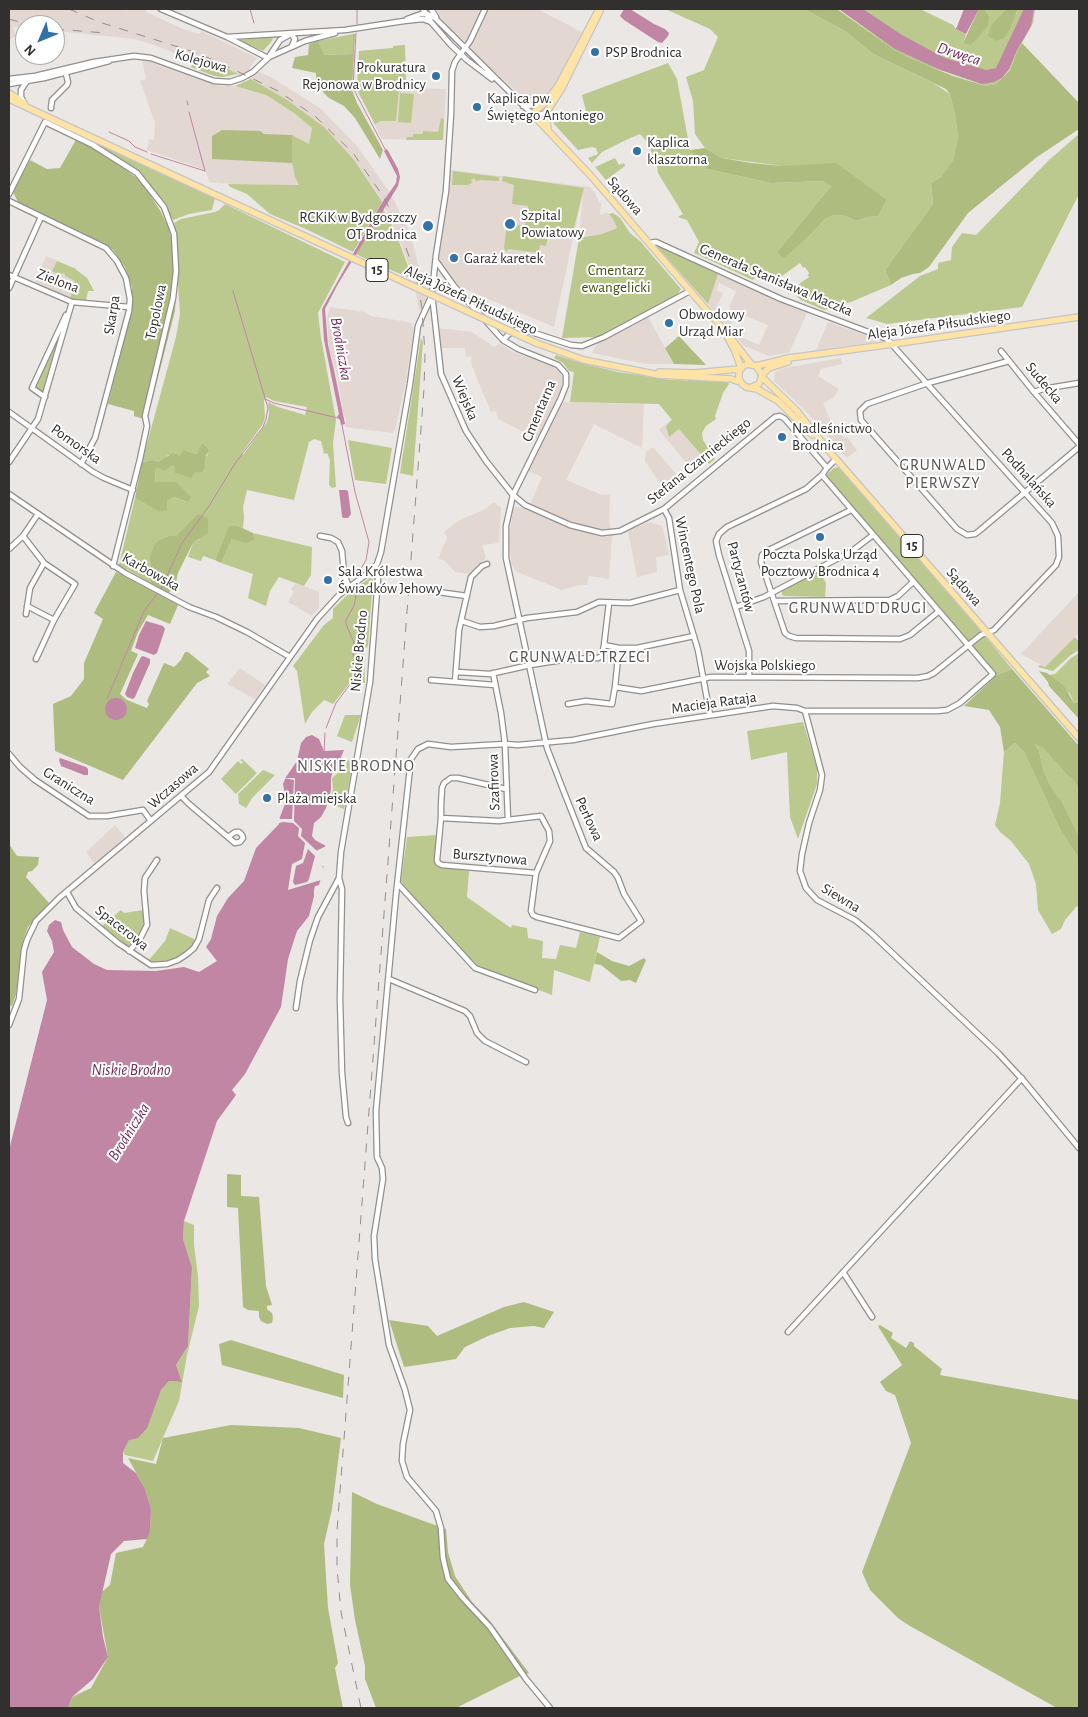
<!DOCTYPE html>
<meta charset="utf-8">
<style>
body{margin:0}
#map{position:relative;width:1088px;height:1717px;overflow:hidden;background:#ebe7e4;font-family:"Alegreya Sans",sans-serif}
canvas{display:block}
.frame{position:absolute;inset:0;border:10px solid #32302f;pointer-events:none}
.north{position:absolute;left:15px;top:15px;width:50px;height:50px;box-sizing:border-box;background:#fff;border:1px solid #adacac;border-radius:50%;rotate:225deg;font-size:14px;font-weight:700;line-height:20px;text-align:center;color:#32302f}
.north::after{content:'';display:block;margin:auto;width:18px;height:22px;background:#3272a9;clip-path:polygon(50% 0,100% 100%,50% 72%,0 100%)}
</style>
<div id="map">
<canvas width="1088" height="1717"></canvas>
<div class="frame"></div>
<div class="north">N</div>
</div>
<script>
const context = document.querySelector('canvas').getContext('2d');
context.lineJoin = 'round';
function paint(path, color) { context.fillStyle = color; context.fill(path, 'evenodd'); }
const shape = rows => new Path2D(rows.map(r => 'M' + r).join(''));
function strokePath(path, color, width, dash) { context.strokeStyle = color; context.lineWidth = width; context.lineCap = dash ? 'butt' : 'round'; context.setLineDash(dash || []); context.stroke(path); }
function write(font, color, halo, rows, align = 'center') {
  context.font = font + ' "Alegreya Sans",sans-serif'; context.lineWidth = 4; context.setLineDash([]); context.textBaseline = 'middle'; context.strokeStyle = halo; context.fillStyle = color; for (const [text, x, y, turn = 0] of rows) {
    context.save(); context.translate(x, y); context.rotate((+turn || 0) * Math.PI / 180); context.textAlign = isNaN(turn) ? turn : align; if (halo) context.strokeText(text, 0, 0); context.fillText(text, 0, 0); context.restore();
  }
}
paint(shape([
 [9,9,122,9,127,11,128,9,147,9,146,12,183,29,199,34,201,31,257,58,249,68,269,76,320,108,357,146,389,191,404,220,412,240,422,279,426,300,419,311,414,280,402,246,387,212,353,161,263,87,224,67,212,69,157,46,135,39,55,31,55,25,25,25,25,28,13,27,16,36,9,40],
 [436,9,537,9,582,32,553,87,542,99,535,102,528,102,472,51,472,48,448,26,440,17],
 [405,45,406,88,446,89,443,140,382,139,357,90,359,51,393,48,393,46],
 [142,59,221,86,235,86,266,95,294,113,312,128,309,145,296,137,292,163,295,177,299,185,232,184,209,182,206,171,203,169,147,150,149,142,148,139,154,140,155,123,140,81,146,79],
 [451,170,590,187,595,193,599,202,601,203,600,215,607,212,613,219,617,228,602,234,579,238,583,192,554,327,458,286,439,261],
 [46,256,74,268,87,278,94,291,88,291,86,300,70,299,35,282],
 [718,274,807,313,789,353,768,356,743,345,708,304],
 [719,283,736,291,729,308,731,309,730,312,737,315,738,313,768,325,759,345,736,335,737,332,729,329,732,322,726,319,727,317,715,311,723,293,716,290],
 [330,307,365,312,371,316,408,322,411,323,414,328,405,386,395,430,393,430,393,433,345,427,346,419,342,410,342,406,337,375,329,348,327,319],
 [648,317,674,364,646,364,592,353,598,342],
 [828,322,876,339,876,342,816,350],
 [438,328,472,332,494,347,500,343,513,352,552,366,559,370,563,378,559,398,562,402,644,404,642,448,594,424,566,480,602,495,610,494,609,521,612,535,609,579,589,576,587,585,580,585,562,590,517,572,511,564,509,538,513,509,516,507,526,509,531,502,542,477,528,471,543,442,498,419,496,411,491,412,480,386,472,366,471,356,466,357,465,348,441,348],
 [841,358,842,364,821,369,818,376,839,389,833,398,823,403,832,424,844,438,847,437,857,450,847,458,805,410,774,381,775,372,784,368],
 [672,419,707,462,694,472,659,430],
 [653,447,683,482,667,494,645,461,646,452],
 [494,502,501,508,499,543,482,545,486,558,469,574,455,572,444,560,438,559,447,538,444,532,458,521,485,509],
 [649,522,662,526,665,536,669,555,656,557,657,572,637,577,628,531],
 [296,583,319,592,319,608,312,616,288,602,294,592,291,589],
 [1079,592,1079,633,1045,667,1021,654],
 [240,668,265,685,255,699,227,684],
 [115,825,125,837,95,864,86,852]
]), '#e3d7d1');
paint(shape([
 [665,9,804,9,845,31,873,54,933,83,950,94,955,115,958,137,953,160,941,177,931,183,933,204,885,270,891,285,851,302,834,305,830,309,824,310,801,300,796,296,796,292,799,284,809,277,808,275,809,273,805,267,803,268,800,263,782,276,771,280,762,269,753,280,694,253,699,242,687,220,678,217,683,214,658,173,657,165,647,142,640,134,628,139,602,152,592,163,588,158,598,154,596,148,592,147,578,150,553,123,586,111,582,95,668,63,677,79,690,150,707,169,771,183,824,181,831,186,777,252,802,241,812,233,825,219,833,215,846,216,856,221,868,217,878,216,887,200,782,166,722,158,705,148,695,134,693,101,686,77,704,70,718,37,710,29],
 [839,9,920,9,953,25,956,29,966,34,963,43,989,16,985,9,1007,9,1005,12,1016,15,1018,9,1035,9,1033,23,1017,52,1010,69,996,84,986,86,905,58],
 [353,34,353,54,323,55,318,41],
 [273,37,272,41,263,51,239,40],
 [405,45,406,88,399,89,396,121,380,121,375,124,357,90,359,51,393,48,393,46],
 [194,60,212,69,224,67,238,74,223,77,214,76,191,67],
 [251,79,287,100,324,127,354,160,382,202,353,252,308,230,270,214,247,194,230,187,228,184,299,185,295,177,292,163,292,135,309,144,312,128,294,113,266,95,235,86],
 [400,93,414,94,411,123,398,122],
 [46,118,215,198,212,210,189,214,173,220,164,204,142,176,142,173,89,140,46,121],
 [441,118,444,119,443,140,406,140,407,137,413,137,413,134,423,134,423,131,438,132],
 [1079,134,1079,194,1022,307,887,324,866,318,920,276,938,269,938,263,951,260,952,247,962,233,976,235,1049,160],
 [615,158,619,165,624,163,625,166,606,180,595,167],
 [453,171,499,177,499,181,481,180,476,181,474,178,471,180,472,183,468,185,452,185],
 [503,176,584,188,572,236,552,231,549,232,546,246,540,245,539,253,508,249,507,252,506,251,504,248,507,223,525,226,528,206,512,204,514,185,502,181],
 [225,204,345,262,318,313,321,338,336,420,333,443,336,487,332,488,329,485,330,460,327,453,324,454,321,441,314,439,309,442,294,500,247,490,243,507,244,517,243,528,238,526,229,527,215,560,203,556,201,561,188,557,193,543,200,539,183,530,176,536,169,536,161,539,150,562,151,583,119,565,135,498,161,512,167,501,174,497,187,502,176,482,155,483,156,466,172,464,174,466,176,473,184,476,187,476,195,471,202,473,205,468,206,457,209,452,197,454,187,451,180,456,168,455,164,459,158,462,153,460,142,462,176,337,180,314,174,223,181,219,215,212,219,210],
 [266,397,274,401,307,407,305,415,278,407,268,402,269,414,267,422,243,455,242,453,263,424,265,417,264,401],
 [383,209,395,231,412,277,410,278,372,262,356,254],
 [613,213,620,218,630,233,640,241,681,289,677,295,598,337,562,338,579,238,602,234,617,228,613,219,609,214],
 [658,246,718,274,708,304,658,248],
 [57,261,74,268,87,278,94,291,88,291,86,300,70,299,75,281,65,276,65,274,63,273,60,275,52,271],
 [60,333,55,350,43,393,36,387],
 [421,338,423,342,422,355,413,476,400,473],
 [556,355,581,363,618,372,671,380,728,381,729,384,723,393,715,416,716,419,706,426,702,433,703,440,715,459,709,464,679,429,669,437,666,426,672,420,659,404,570,402,574,372,569,371,563,363,554,358],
 [348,440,392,448,386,484,355,480],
 [839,467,971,619,1012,669,997,675,825,476,834,468],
 [253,533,312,547,311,575,304,586,279,577,270,591,266,606,248,598,253,574,221,563,232,539,255,539],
 [819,571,826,583,825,597,784,596,782,595,782,589],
 [370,578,373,579,368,646,364,650,365,683,352,680,333,704,324,700,312,712,305,724,297,671,293,666,324,625,333,618,333,609,351,591],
 [1075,637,1079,642,1079,650,1071,655,1053,671,1038,667,1040,665,1045,667],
 [1079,653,1079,702,1074,703,1070,694,1049,675,1055,674,1071,658],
 [345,715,361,715,352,742,337,736],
 [803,722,817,768,817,784,798,839,790,817,787,752,751,760,747,731],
 [1033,741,1043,748,1065,773,1074,781,1079,789,1079,836,1062,802,1050,785,1044,772,1039,751],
 [1015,743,1024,752,1060,829,1079,859,1079,907,1077,906,1065,920,1061,929,1052,934,1038,910,1036,884,1029,864,1011,841,1000,832,995,825,1000,803,1004,752],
 [242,759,257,773,236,794,221,779,238,761,241,764,243,762,240,760],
 [348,760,353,762,344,809,331,804,328,801,333,790,332,778,341,770],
 [263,770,275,775,252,798,246,808,239,804,238,794],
 [436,835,435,864,437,867,469,871,467,897,511,928,512,925,527,928,528,938,543,941,542,958,556,959,560,945,576,948,580,932,600,937,590,982,554,970,552,995,481,968,468,958,409,894,401,881,407,837],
 [121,910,124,913,143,910,144,922,142,931,129,947,102,926],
 [170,928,194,939,194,944,178,958,162,963,148,961,165,941],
 [184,1221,194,1225,194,1245,198,1276,199,1306,187,1355,179,1401,153,1461,125,1455,123,1452,129,1440,161,1390,169,1381,182,1382,176,1365,188,1346,192,1267,183,1239]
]), '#bcc98e');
paint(shape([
 [804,9,837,9,896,51,909,58,953,76,986,86,996,84,1010,70,1017,52,1022,43,1079,103,1079,129,1037,157,968,213,929,267,920,273,913,274,901,278,891,285,885,270,933,204,931,183,941,177,953,160,958,137,955,115,950,94,946,89,873,54,845,31],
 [979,9,985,9,989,16,988,25,976,40,970,45,963,43],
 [1007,9,1018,9,1010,29,1004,38,996,41,988,36,992,24],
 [353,34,355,34,352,90,357,103,383,150,380,159,355,118,344,106,329,98,316,85,316,73,292,68,295,57,308,55,309,44,318,41,324,55,353,54],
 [222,130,260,131,264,134,292,135,292,163,212,159,212,136],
 [77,138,114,161,142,182,161,212,169,229,174,249,176,294,175,311,147,420,134,416,134,411,108,404,132,308,132,287,125,267,113,250,105,244,18,202,13,192,30,160,47,169,60,168],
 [705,148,722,158,751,163,782,166,836,163,887,200,878,216,868,217,856,221,846,216,833,215,825,219,812,233,784,258,777,252,831,186,823,181,771,183,707,169,690,150],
 [679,336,706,365,674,364,665,348],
 [202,444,207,447,209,452,206,455,205,468,202,473,195,472,191,478,175,473,174,466,172,465,165,471,156,467,155,482,176,482,191,497,188,502,174,497,167,501,167,510,160,512,135,498,142,462,153,460,158,462,173,453,180,456,183,450,197,454],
 [198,514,208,518,208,533,193,543,178,573,176,582,169,593,151,583,150,556,155,544,161,539,169,536,176,536],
 [229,526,238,526,253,533,255,539,246,543,232,539,221,563,215,560],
 [116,572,178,605,170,624,148,615,138,632,131,651,138,654,120,694,127,700,147,708,149,704,147,701,164,663,174,667,181,660,185,652,188,652,209,669,206,672,210,676,197,683,123,780,55,751,53,704,71,696,84,679,84,663,103,619,94,613],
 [1012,669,1079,746,1079,789,1074,781,1065,773,1043,748,1034,743,1039,751,1044,772,1050,785,1062,802,1079,836,1079,859,1060,829,1024,752,1015,743,1004,752,1000,727,989,710,964,706,997,675],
 [1039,671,1047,673,1064,686,1074,703,1079,702,1079,719,1049,686,1048,682],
 [9,844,17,856,39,857,38,865,32,871,28,872,26,877,49,903,28,927,23,941,16,994,12,1006,9,1005],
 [597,952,612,961,629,966,644,958,646,960,636,983,630,980,621,981,601,965,594,964],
 [227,1174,241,1175,241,1196,259,1197,266,1286,272,1305,267,1306,267,1309,272,1313,273,1318,272,1323,267,1324,261,1321,259,1317,259,1311,248,1310,243,1307,238,1208,227,1207],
 [524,1302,554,1312,544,1328,534,1326,510,1328,488,1336,465,1347,456,1359,425,1364,404,1367,389,1320,428,1326,437,1336,504,1307],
 [880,1325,893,1333,891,1338,906,1348,910,1341,914,1343,914,1346,942,1369,940,1375,1079,1400,1079,1708,1057,1708,910,1626,899,1619,870,1590,862,1572,911,1443,895,1395,886,1391,880,1382,902,1365,878,1326],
 [231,1340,344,1375,343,1398,222,1365,219,1344],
 [231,1425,299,1428,341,1438,332,1509,324,1544,328,1608,338,1663,335,1668,343,1708,68,1708,72,1697,91,1688,108,1657,99,1607,102,1592,110,1585,116,1553,143,1547,150,1532,151,1509,145,1489,128,1458,156,1464,163,1438],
 [352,1492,377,1504,446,1529,448,1552,455,1576,472,1602,490,1621,529,1673,520,1676,456,1708,376,1708,365,1679,365,1666,355,1620,350,1585]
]), '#afbc80');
paint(shape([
 [624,9,630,9,654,24,665,29,669,33,668,36,662,43,658,42,624,20,620,16],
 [839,9,863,9,902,35,945,58,986,70,996,68,1024,9,1034,9,1031,26,1017,50,1009,69,1002,78,994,82,982,84,938,69,895,49],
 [964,9,979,9,966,34,956,29],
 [387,149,398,169,400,177,398,186,338,284,325,309,328,345,334,370,345,424,341,425,340,420,337,417,339,414,324,340,322,309,380,206,396,183,397,176,384,151],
 [339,490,346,490,348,491,351,514,348,518,343,518,342,516],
 [146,621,163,626,165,629,157,653,154,655,135,648,139,635],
 [143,656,150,659,150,663,135,697,133,699,127,697,125,694,133,673,141,657],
 '105 709a11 11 0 1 1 22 0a11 11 0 1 1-22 0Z',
 [312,735,319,739,324,751,344,750,339,762,341,767,333,771,331,778,331,790,326,808,321,817,314,823,312,836,315,840,326,846,316,851,315,862,324,867,319,885,315,886,314,890,314,896,309,916,297,931,288,959,281,1007,245,1074,232,1090,236,1095,217,1121,184,1221,183,1239,192,1267,188,1346,176,1365,182,1382,169,1381,161,1390,147,1428,138,1438,129,1440,123,1452,123,1463,136,1473,145,1489,151,1509,150,1532,147,1539,124,1541,111,1554,99,1607,103,1637,108,1657,93,1679,72,1697,68,1708,9,1708,9,1150,47,1000,42,972,54,952,52,941,47,931,49,925,55,920,61,922,63,930,72,947,94,964,107,970,156,971,184,967,199,972,217,961,206,947,211,939,217,916,228,898,244,881,256,848,279,824,280,817,286,801,283,784,286,777,297,761,301,743,306,737],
 [60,758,86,767,88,769,88,775,84,775,61,766,59,760]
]), '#c086a4');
paint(shape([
 [284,778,295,778,294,821,302,829,301,836,317,851,316,860,324,868,321,880,288,890,292,864,302,859,305,843,298,836,299,828,293,823,283,822,276,824,278,819,292,819,294,780],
 [308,849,315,856,309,879,307,882,295,885,293,882,296,866,303,863]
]), '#ebe7e4');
strokePath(shape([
 [250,9,254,23],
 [357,24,357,9],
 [356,33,353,88,386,151],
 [187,101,188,105],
 [189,112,205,171],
 [109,132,129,141,135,147,147,152],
 [151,154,205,171],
 [265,399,274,403,338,418],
 [342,425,355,492,369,542,366,560,362,567,357,572,358,575],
 [161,589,182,543,209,506,236,462,263,427,266,419,268,408,233,291],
 [107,699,144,611,158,593],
 [326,728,336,703,357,675,359,670,358,663,353,655,354,643,346,624,346,620,354,606,358,584],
 [324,752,325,733]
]), '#c086a4', 1);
const minor = shape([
 [161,9,227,37,268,58],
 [423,9,431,22,451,45,467,60,492,79],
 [431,9,436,17],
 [485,9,470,41,455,62,452,71,451,114,446,191,436,255,432,294,441,374,466,431,486,461,513,495,525,505,570,525,602,533,620,531,664,509,775,417,780,416,785,419,827,468],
 [407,19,421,14,427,14,435,18,532,114,539,115,546,113],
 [291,34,295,39,292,46],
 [227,37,345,30,404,21,423,19,431,22],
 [269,57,305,41,335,33],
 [9,79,35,76,94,62,134,56,151,58,214,81,230,82,242,78,253,72,268,58,280,40,291,34],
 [9,84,44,78,109,61],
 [24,103,21,97,21,90,27,81],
 [523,106,537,105,543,101],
 [51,108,52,100,67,85,68,82,65,70],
 [9,194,45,122,93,145,137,173,164,207,174,234,176,271,173,298,145,416,147,426,140,459,113,566],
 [9,201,106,248,117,261,126,278,130,299,129,311,95,438,81,464],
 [436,261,454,286,503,340,518,349,558,365,566,374,566,385,561,398,513,495,506,526,506,558,547,748,562,787,586,848,614,872,618,878,624,894,641,921,619,938,537,917,533,915,531,911,536,873,550,841,549,831,541,816,499,821,441,818],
 [9,275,72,302,129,307],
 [9,288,41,217],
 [503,340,509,334,516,330,522,329,571,345,582,346,604,337,690,291],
 [1001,351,1034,392,1079,444],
 [1009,361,928,383,867,404,860,411,861,420,957,529,967,535,975,534,979,531,1079,447],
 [1034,392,1043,389,1079,383],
 [45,397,32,388,66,315],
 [9,412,93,472,104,478,133,490],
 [9,462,38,419,72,302],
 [9,494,125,573,189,607,216,617,247,632,290,657],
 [664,509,669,518,680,590,698,650,710,715],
 [851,510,767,551,762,555,761,562,785,633,789,636,796,638,900,639,910,635,938,612],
 [23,536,44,563,75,584,54,620,36,659],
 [320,536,331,538,338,542,342,551,344,574,349,587],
 [9,549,23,536,38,514],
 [431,591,467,596],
 [775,601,890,600,898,596,913,582],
 [27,606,54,620],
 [736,607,764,597,852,551,873,535],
 [26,614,30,588,44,563],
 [462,621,480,627,494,626,527,618,577,612,599,602,630,603,680,590],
 [604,645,609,603],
 [457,672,490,674,530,665,569,659,598,658,602,656,604,645,619,648,637,648,694,636],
 [493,673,501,713,505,744,508,820],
 [749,677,749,651,719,555,716,541,719,534,727,527,806,489,822,475,827,468,836,459],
 [431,680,495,685],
 [455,682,459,630,471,577,482,566,487,564],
 [615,687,619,648],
 [568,704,586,701,612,704,615,687,641,691,711,677,918,678,928,676,934,673,981,635,994,630,1056,565,1059,557,1058,536,1052,523,887,339,781,299,656,242,649,243],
 [805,711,822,775,820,790,809,823,802,854,800,871,806,888,817,900,855,920,871,933,998,1053,1023,1080,1079,1148],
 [9,754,20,767,35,780,89,816,107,816,143,810,151,821],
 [506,789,458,778,451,778,444,783,442,788,441,806,441,818,437,860,438,863,442,865,536,873],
 [181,796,189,804,235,843,240,842,243,838,242,835,239,832,235,832,228,837],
 [339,878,342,889,340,999,342,1073,346,1117,348,1123],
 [398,884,475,968,535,990],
 [67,892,76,908,118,943,151,965,167,964,178,960,187,954,194,948,199,939,209,900,217,888],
 [129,951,140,939,147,925,144,891,145,878,157,860],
 [389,979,465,1011,470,1016,477,1033,485,1041,526,1062],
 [296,1008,300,981,310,940,318,917,339,878,341,852,370,682,378,578,374,567],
 [9,1025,19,999,24,950,27,940,36,921,59,898,209,772,317,619,339,595,372,570,377,564,381,552,410,384,418,326,432,295],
 [843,1272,872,1317],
 [788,1332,1022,1078],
 [550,1708,526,1679,490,1627,463,1598,448,1579,443,1558,441,1528,436,1511,407,1477,402,1461,403,1444,410,1410,405,1390,389,1345,375,1259,374,1236,383,1179,382,1168,377,1157,376,1111,396,895,411,759,418,749,428,744,451,747,505,744,518,745,573,740,653,724,773,706,797,708,805,711,937,711,947,710,960,703,993,674,822,475]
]);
const major = shape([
 [599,9,558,86,545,103,532,114,591,176,730,337,751,364],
 [9,93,24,103],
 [9,99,218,196],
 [548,130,546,113,562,88,600,11],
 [728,338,735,351,741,368],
 [536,343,584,360,659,375,731,379,740,382],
 [756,366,789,358,893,344,1079,317],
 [659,372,694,373,740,369],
 [762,375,769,368,788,362],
 [762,377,796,410,830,452,1079,738],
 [752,387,759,384,762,375,756,366,748,364,743,366,739,372,739,379,742,384,746,387,757,389,778,401,812,435]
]);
strokePath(minor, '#928f8d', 7);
strokePath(major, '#c6c5c5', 8);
strokePath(minor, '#fff', 4.5);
strokePath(major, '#fee3a6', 5.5);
strokePath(shape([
 [69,9,99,22,191,51,216,61,278,91,316,117,353,153,383,196,396,222,409,256,419,290,422,309,425,354,424,389,337,1531,337,1568,341,1612,361,1708],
 [9,19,30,25],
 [55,29,105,33]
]), '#918e8c', 1, [9, 9]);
const majorBridge = shape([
 [218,196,536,343]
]);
strokePath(majorBridge, '#c6c5c5', 8, []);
strokePath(majorBridge, '#fee3a6', 5.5);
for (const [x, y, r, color] of [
 [595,52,5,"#3272a9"],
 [436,76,5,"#3272a9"],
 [477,107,5,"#3272a9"],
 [637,151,5,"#3272a9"],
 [510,224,6,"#3272a9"],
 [428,226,6,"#3272a9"],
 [454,258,5,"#3272a9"],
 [669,323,5,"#3272a9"],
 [782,437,5,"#3272a9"],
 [820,537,5,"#3272a9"],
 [328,580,5,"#3272a9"],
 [267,798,5,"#3272a9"]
]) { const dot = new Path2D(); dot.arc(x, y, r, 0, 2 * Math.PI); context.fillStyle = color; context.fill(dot); strokePath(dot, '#fff', 2); }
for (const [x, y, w] of [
 [377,270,22],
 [912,546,22]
]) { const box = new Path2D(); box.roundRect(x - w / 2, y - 11.5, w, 23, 4); context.fillStyle = '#fff'; context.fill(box); strokePath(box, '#32302f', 1); }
write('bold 14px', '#32302f', null, [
 ["15",377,270],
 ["15",912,546]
]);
write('15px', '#32302f', '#fff', [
 ["PSP Brodnica",605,52],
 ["Prokuratura",426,67,"right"],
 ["Rejonowa w Brodnicy",426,84,"right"],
 ["Kaplica pw.",487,98],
 ["Świętego Antoniego",487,115],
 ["Kaplica",647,142],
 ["klasztorna",647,159],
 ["Szpital",521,215],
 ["Powiatowy",521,232],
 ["RCKiK w Bydgoszczy",417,217,"right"],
 ["OT Brodnica",417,234,"right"],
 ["Garaż karetek",464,258],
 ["Obwodowy",679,314],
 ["Urząd Miar",679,331],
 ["Nadleśnictwo",792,428],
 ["Brodnica",792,445],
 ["Poczta Polska Urząd",820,554,"center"],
 ["Pocztowy Brodnica 4",820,571,"center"],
 ["Sala Królestwa",338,571],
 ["Świadków Jehowy",338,588],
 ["Plaża miejska",277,798]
], 'left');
write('15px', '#32302f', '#fff', [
 ["Kolejowa",201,61,16],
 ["Sądowa",625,196,49],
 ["Generała Stanisława Maczka",776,280,23],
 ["Zielona",58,281,21],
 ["Aleja Józefa Piłsudskiego",471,300,25],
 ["Topolowa",156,312,-78],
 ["Skarpa",112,315,-81],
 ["Aleja Józefa Piłsudskiego",939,325,-8],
 ["Sudecka",1044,383,50],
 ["Wiejska",465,398,67],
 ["Cmentarna",539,411,-67],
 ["Pomorska",76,444,35],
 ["Stefana Czarnieckiego",699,461,-39],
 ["Podhalańska",1029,478,48],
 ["Wincentego Pola",690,565,78],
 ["Karbowska",151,572,29],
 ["Partyzantów",741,577,75],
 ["Sądowa",964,587,49],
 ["Niskie Brodno",359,651,-85],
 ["Wojska Polskiego",765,665],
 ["Macieja Rataja",714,703,-8],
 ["Szafirowa",494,782,-92],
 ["Graniczna",69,786,32],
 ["Wczasowa",173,786,-41],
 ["Perłowa",589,819,65],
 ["Bursztynowa",490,857,5],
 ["Siewna",841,898,31],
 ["Spacerowa",122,928,38]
]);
write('15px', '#45500b', '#fff', [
 ["Cmentarz",616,270],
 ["ewangelicki",616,287]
]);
write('italic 16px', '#752e58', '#fff', [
 ["Drwęca",959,54,18],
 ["Brodniczka",341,349,80],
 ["Niskie Brodno",131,1070],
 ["Brodniczka",129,1132,-58]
]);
context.letterSpacing = '1px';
write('16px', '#585452', '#fff', [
 ["GRUNWALD",943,465],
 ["PIERWSZY",943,483],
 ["GRUNWALD DRUGI",858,608],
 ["GRUNWALD TRZECI",580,657],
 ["NISKIE BRODNO",356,766]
]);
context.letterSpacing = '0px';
</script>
